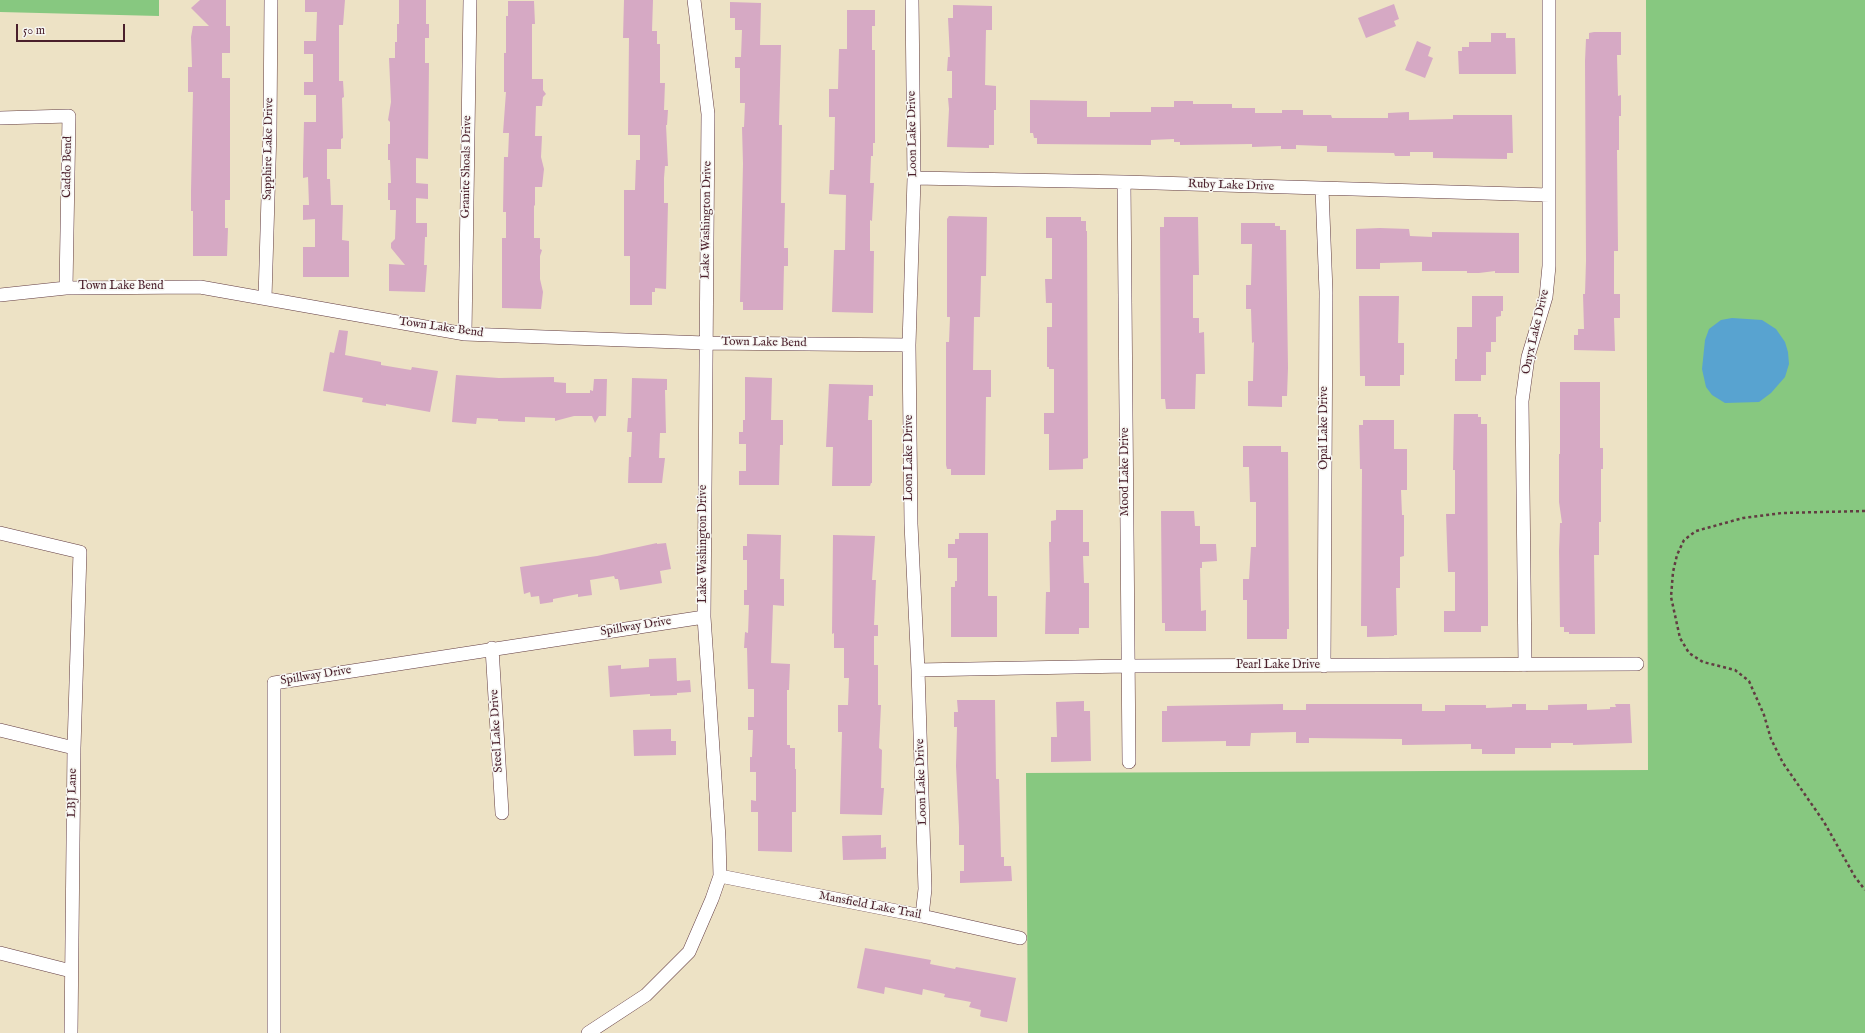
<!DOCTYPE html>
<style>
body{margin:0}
#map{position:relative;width:1865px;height:1033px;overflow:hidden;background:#ede2c5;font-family:"IM FELL English",serif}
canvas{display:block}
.scale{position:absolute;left:16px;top:24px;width:109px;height:18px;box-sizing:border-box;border:2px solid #4a1f2b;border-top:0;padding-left:5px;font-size:12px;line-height:14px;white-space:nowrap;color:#4a1f2b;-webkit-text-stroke:3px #f6f6f2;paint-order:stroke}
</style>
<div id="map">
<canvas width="1865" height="1033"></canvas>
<div class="scale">50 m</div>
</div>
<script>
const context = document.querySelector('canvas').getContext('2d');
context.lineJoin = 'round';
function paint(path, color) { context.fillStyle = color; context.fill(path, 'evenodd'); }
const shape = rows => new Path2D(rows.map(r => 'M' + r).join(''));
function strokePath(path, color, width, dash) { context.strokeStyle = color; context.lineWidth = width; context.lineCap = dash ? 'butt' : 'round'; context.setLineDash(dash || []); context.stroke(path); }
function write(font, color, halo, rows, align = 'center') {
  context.font = font + ' "IM FELL English",serif'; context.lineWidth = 3; context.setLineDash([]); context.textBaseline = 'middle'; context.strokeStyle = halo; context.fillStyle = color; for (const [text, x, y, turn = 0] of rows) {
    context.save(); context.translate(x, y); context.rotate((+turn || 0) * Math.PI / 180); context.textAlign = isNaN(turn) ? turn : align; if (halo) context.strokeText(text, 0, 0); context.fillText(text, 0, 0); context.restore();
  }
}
paint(shape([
 [0,0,159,0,159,16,0,12],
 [1646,0,1865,0,1865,1033,1028,1033,1026,773,1648,770]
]), '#87c880');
paint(shape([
 [1732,318,1762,320,1776,329,1785,342,1788,352,1789,364,1785,377,1771,393,1759,402,1725,403,1712,395,1706,387,1702,369,1705,340,1709,329,1721,320]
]), '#58a3d0');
paint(shape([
 [200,0,226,0,226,26,230,26,230,53,222,53,222,78,230,78,230,200,225,200,225,228,228,228,227,256,193,256,193,211,191,211,191,191,193,92,188,92,188,67,192,67,191,37,193,26,209,26,191,8],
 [305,0,345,0,343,25,339,25,339,81,343,81,344,97,342,98,343,138,341,139,341,149,327,149,327,179,330,179,331,205,343,205,342,240,349,241,349,277,303,277,303,247,315,247,315,219,303,220,303,205,309,205,308,177,303,178,303,164,304,122,316,122,316,95,304,95,304,82,313,82,313,54,304,54,304,41,316,41,317,12,305,12],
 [399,0,426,0,426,24,429,24,429,38,425,38,425,63,429,63,428,159,416,158,416,183,428,184,428,199,416,198,416,223,427,223,427,237,425,237,424,265,427,265,425,292,389,291,389,264,405,265,391,248,391,243,395,239,396,210,390,210,390,200,388,200,388,183,391,183,390,160,388,160,388,144,390,144,390,122,388,120,391,102,389,58,395,58,395,42,397,42,397,24,399,24],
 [624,0,653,0,652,31,657,31,657,44,660,44,660,83,665,83,664,110,668,110,667,125,666,125,668,166,665,166,664,178,664,203,668,203,666,289,655,288,655,292,652,292,652,305,630,305,630,256,624,256,624,190,635,190,636,160,640,160,640,135,628,135,629,38,623,38],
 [508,1,534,1,535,24,532,24,532,79,543,79,543,90,546,94,543,97,542,106,536,106,535,136,542,136,541,157,544,169,542,187,535,187,535,205,534,206,534,238,540,238,540,249,542,250,540,256,540,279,543,292,541,309,502,308,502,238,506,238,506,212,503,212,504,157,508,157,509,133,503,133,506,92,504,92,504,53,506,53,506,16,508,16],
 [730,2,761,3,760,45,781,45,779,125,782,125,781,203,785,203,784,248,788,248,788,266,784,266,783,310,743,310,743,302,740,302,743,164,742,127,744,127,745,103,740,103,740,68,735,68,735,57,741,57,742,30,735,30,735,18,730,18],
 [1394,4,1399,19,1394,21,1396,26,1366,38,1358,18],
 [953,5,992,6,992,30,986,30,985,85,996,86,996,110,994,110,994,145,989,145,989,148,947,147,949,109,948,98,952,98,952,71,947,71,948,57,950,57,948,18,953,18],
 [847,10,875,10,875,26,872,26,872,50,875,50,875,143,873,143,873,156,871,156,870,183,874,183,872,221,870,220,870,251,874,251,873,313,832,312,834,250,845,250,846,195,829,194,830,170,834,170,835,117,829,117,829,89,838,89,839,49,847,49],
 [1594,32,1621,32,1621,55,1617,55,1618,96,1621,95,1621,116,1619,116,1619,150,1617,150,1618,251,1614,251,1614,294,1620,294,1620,318,1614,318,1615,351,1574,350,1574,335,1578,335,1578,329,1584,329,1583,294,1585,294,1586,261,1585,61,1586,39,1589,39,1589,33],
 [1491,33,1506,33,1506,38,1515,38,1516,74,1459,74,1458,51,1462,51,1462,47,1469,47,1469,42,1491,42],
 [1417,41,1431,47,1428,56,1433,58,1425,78,1405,70],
 [1030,100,1087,101,1087,117,1110,117,1110,112,1151,112,1151,107,1174,107,1174,101,1193,101,1193,104,1232,104,1232,108,1255,108,1255,113,1282,113,1282,110,1303,110,1303,115,1331,115,1332,118,1388,118,1388,113,1409,112,1409,120,1453,119,1453,115,1512,115,1513,153,1507,153,1507,159,1433,158,1433,152,1410,152,1410,156,1395,156,1394,153,1327,152,1327,146,1323,146,1296,145,1296,149,1281,149,1281,146,1252,147,1252,144,1180,145,1180,142,1174,142,1174,139,1151,140,1151,145,1037,144,1037,138,1034,138,1033,133,1030,133],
 [949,216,987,217,986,276,981,276,980,317,974,317,973,370,991,370,991,397,986,397,985,475,951,475,951,469,947,469,946,465,946,342,949,342,950,317,947,317,947,219],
 [1046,217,1081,217,1081,221,1086,221,1086,231,1087,231,1088,458,1083,459,1083,469,1049,470,1049,434,1044,434,1044,413,1054,413,1054,369,1049,369,1049,367,1047,367,1047,327,1052,327,1052,303,1046,303,1045,279,1052,279,1052,238,1046,238],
 [1164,217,1198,217,1199,275,1193,275,1193,318,1199,318,1199,333,1204,332,1205,374,1196,374,1195,409,1166,409,1165,399,1161,399,1160,227,1164,227],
 [1241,223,1275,223,1275,226,1280,226,1280,230,1286,230,1288,368,1287,396,1282,396,1282,407,1248,406,1248,381,1253,381,1254,342,1252,343,1251,309,1246,309,1246,285,1251,285,1252,244,1241,244],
 [1380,228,1409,229,1410,236,1432,237,1432,232,1519,233,1519,273,1495,273,1495,271,1479,273,1467,273,1467,271,1422,271,1422,262,1380,263,1380,269,1356,269,1356,229],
 [1359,296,1399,296,1398,343,1404,343,1404,375,1400,375,1400,386,1365,386,1365,376,1360,376],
 [1472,296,1503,296,1503,311,1501,311,1501,316,1496,317,1496,342,1491,342,1491,352,1486,352,1486,375,1481,375,1481,381,1455,381,1455,359,1457,359,1457,327,1472,327],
 [339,330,348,331,345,355,381,362,381,365,411,370,412,367,438,371,430,412,386,404,386,406,362,402,363,398,323,391,330,352,334,353],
 [456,375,499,378,554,377,554,382,566,383,566,393,590,393,590,390,593,391,594,379,607,379,606,416,599,416,595,423,592,416,574,416,555,421,555,418,525,417,525,422,498,421,498,419,477,418,476,424,452,422],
 [745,377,772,378,771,420,783,420,783,445,780,445,779,485,739,485,739,471,746,471,746,444,739,444,739,432,743,432,743,420,745,420],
 [632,378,667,379,667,390,665,390,666,433,660,433,659,458,665,458,662,483,628,483,629,457,631,457,632,432,627,432,628,418,631,418],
 [1560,382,1600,382,1600,448,1603,448,1603,469,1601,469,1601,522,1599,522,1599,555,1594,555,1595,634,1569,634,1569,632,1564,632,1564,627,1560,627,1559,551,1560,523,1562,523,1559,502,1559,454,1560,454],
 [829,384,873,385,873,396,869,396,868,420,872,420,872,483,871,483,870,486,832,486,833,447,826,447],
 [1454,414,1478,414,1478,417,1481,417,1481,424,1487,424,1488,605,1488,626,1481,626,1481,632,1444,632,1444,611,1455,611,1455,572,1448,572,1446,514,1455,514,1455,470,1453,470],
 [1363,420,1394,420,1394,449,1407,449,1407,490,1401,490,1402,515,1404,515,1404,556,1400,557,1400,588,1396,588,1397,635,1394,635,1394,636,1367,637,1367,626,1361,626,1362,469,1360,469,1359,425,1363,425],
 [1243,446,1281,446,1281,452,1288,452,1289,629,1287,629,1287,639,1247,639,1247,600,1243,600,1243,579,1249,579,1251,547,1256,547,1256,502,1250,502,1249,467,1243,467],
 [1056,510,1083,510,1083,542,1089,542,1089,556,1083,556,1084,583,1089,583,1089,628,1079,628,1079,634,1045,634,1046,592,1050,592,1049,542,1051,542,1051,521,1056,520],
 [1161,511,1194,511,1195,526,1200,526,1200,544,1216,544,1217,561,1202,562,1202,568,1200,568,1201,611,1206,610,1206,631,1165,631,1165,623,1162,623],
 [959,533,988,533,988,596,997,596,997,637,951,637,951,587,955,587,955,581,957,581,957,558,948,558,948,544,955,544,955,539,959,539],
 [747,534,781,535,780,579,784,579,784,606,773,605,771,663,790,664,789,690,787,690,787,745,790,745,790,748,795,748,795,769,796,769,796,812,792,812,792,852,758,851,758,812,751,812,751,800,756,801,756,772,750,772,750,757,752,757,753,730,748,730,748,717,754,717,754,689,748,689,747,648,744,648,745,632,748,633,749,605,744,605,744,590,747,590,747,560,743,560,743,546,747,546],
 [833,535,875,536,872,580,876,580,874,625,878,625,878,636,874,636,874,665,878,665,878,705,881,705,879,748,882,750,881,788,884,788,882,815,840,814,842,732,838,732,838,705,848,705,849,678,844,678,844,648,834,648,834,633,832,634],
 [657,543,657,544,666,543,671,569,660,571,662,583,620,590,618,579,615,579,614,576,590,580,592,595,578,597,578,594,553,599,553,602,540,604,539,596,531,597,530,592,524,594,520,567,597,556],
 [676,658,677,681,690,680,691,692,677,693,677,695,650,696,650,694,610,697,608,666,621,665,621,669,649,667,649,659],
 [957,700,995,700,996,779,999,779,1001,857,1004,857,1004,866,1011,866,1012,881,960,883,960,871,964,871,964,845,959,845,959,827,956,766,957,727,954,727,954,712,958,712],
 [1084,701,1084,711,1090,711,1091,761,1051,762,1051,737,1057,737,1056,702],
 [1283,704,1283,710,1306,710,1306,704,1422,704,1422,711,1445,711,1445,705,1486,705,1486,708,1512,707,1512,704,1526,704,1526,710,1548,710,1548,705,1587,704,1587,710,1610,709,1610,707,1616,707,1615,704,1630,704,1632,743,1573,745,1573,743,1551,743,1551,748,1515,748,1515,754,1482,754,1482,749,1471,749,1471,744,1402,745,1402,739,1309,738,1309,743,1296,743,1296,732,1251,733,1250,746,1226,746,1226,741,1162,742,1162,711,1167,711,1167,706],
 [671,729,671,741,676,741,676,755,634,756,633,730],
 [881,835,881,848,886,847,886,859,843,860,842,836],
 [865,948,931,960,930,964,955,969,956,967,1016,978,1007,1022,982,1017,980,1016,981,1010,969,1007,971,1002,944,997,945,994,923,989,922,995,885,987,884,994,857,988]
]), '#d6a9c4');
const street = shape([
 [912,0,914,178,909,345,911,524,918,670,925,889,922,916],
 [0,118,69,116,66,288],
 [914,178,1124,182,1549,195],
 [1124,182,1129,762],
 [1322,189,1326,292,1324,666],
 [0,295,66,288,200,287,465,334,705,343,909,345],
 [265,298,270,130,271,0],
 [465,334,470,0],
 [0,533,80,552,74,748,71,1033],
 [492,648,502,813],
 [1525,665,1522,401,1528,357,1546,297,1549,266,1549,0],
 [918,670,1127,666,1637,664],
 [0,730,74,748],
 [720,876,922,916,1020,938],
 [0,953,71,971],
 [274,1033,274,683,704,617],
 [588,1033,646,995,689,952,712,899,720,876,719,838,704,617,708,114,694,0]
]);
strokePath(street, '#623c42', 14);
strokePath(shape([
 [1865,511,1782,513,1743,518,1696,531,1684,540,1677,555,1673,572,1671,597,1680,638,1689,653,1703,662,1735,670,1749,681,1764,715,1771,739,1783,763,1824,822,1855,877,1865,890]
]), '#623c42', 2.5, [3, 3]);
strokePath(street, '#fff', 13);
write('12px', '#4a1f2b', '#f6f6f2', [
 ["Loon Lake Drive",913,134,-91],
 ["Sapphire Lake Drive",269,149,-89],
 ["Caddo Bend",68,167,-89],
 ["Granite Shoals Drive",467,167,-89],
 ["Ruby Lake Drive",1231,186,2],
 ["Lake Washington Drive",707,220,-89],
 ["Town Lake Bend",121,287],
 ["Town Lake Bend",441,328,8],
 ["Onyx Lake Drive",1536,332,-77],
 ["Town Lake Bend",764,343,1],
 ["Opal Lake Drive",1325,428,-90],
 ["Loon Lake Drive",910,458,-90],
 ["Mood Lake Drive",1126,472,-90],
 ["Lake Washington Drive",704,544,-90],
 ["Spillway Drive",636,627,-9],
 ["Pearl Lake Drive",1278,666],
 ["Spillway Drive",316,676,-9],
 ["Steel Lake Drive",497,731,-93],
 ["Loon Lake Drive",922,782,-92],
 ["LBJ Lane",73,793,-89],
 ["Mansfield Lake Trail",870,906,11]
]);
</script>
